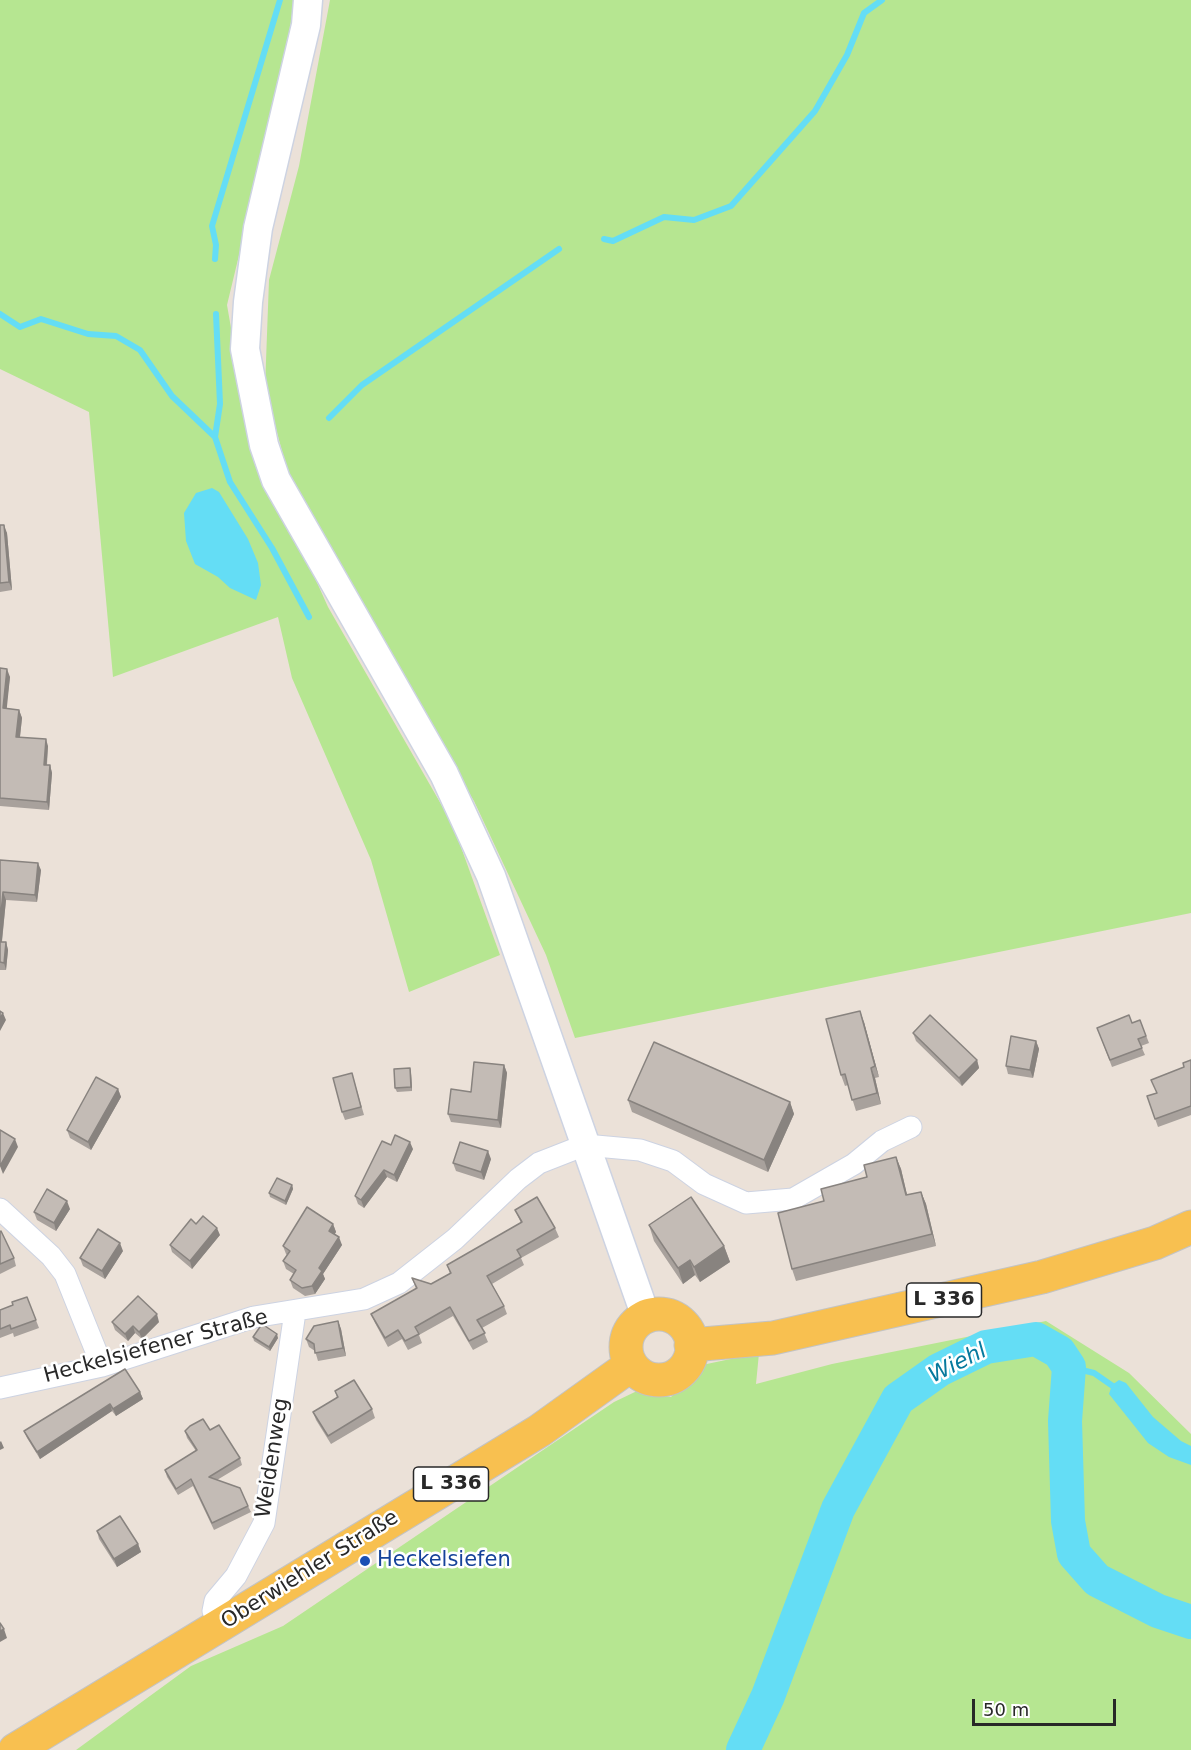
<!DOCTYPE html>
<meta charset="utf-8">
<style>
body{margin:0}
#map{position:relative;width:1191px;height:1750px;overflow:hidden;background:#ebe1d8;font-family:"DejaVu Sans",sans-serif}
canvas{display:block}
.scale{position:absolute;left:972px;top:1699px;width:144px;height:27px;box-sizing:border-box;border:3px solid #282828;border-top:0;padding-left:8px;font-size:18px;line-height:21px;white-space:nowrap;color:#282828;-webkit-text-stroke:4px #fff;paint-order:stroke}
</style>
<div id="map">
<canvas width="1191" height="1750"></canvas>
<div class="scale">50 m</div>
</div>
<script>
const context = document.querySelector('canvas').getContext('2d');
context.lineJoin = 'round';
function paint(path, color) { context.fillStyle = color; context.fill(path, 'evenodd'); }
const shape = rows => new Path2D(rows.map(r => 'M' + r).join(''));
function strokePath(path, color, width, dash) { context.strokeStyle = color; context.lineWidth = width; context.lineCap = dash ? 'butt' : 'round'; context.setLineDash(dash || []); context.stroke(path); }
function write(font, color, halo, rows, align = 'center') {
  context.font = font + ' "DejaVu Sans",sans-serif'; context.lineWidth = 5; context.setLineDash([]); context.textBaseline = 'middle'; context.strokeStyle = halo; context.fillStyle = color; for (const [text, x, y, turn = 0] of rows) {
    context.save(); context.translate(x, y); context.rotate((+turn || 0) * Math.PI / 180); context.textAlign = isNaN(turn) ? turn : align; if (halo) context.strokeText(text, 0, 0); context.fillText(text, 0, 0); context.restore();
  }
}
paint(shape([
 [0,0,294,0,285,64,227,305,249,431,328,607,453,825,500,955,409,992,371,860,292,678,278,617,113,677,89,412,0,369],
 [330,0,1191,0,1191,913,575,1038,546,955,474,801,299,514,265,388,269,280,299,166],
 [1046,1321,1129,1373,1191,1434,1191,1750,76,1750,191,1666,283,1626,614,1402,637,1391,671,1397,702,1365,759,1353,756,1384,832,1364]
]), '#b6e691');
paint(shape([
 [212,488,219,492,248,539,258,563,261,585,256,600,230,588,218,577,195,564,186,541,184,513,196,493],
 [1119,1380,1126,1383,1153,1417,1181,1441,1191,1446,1191,1465,1169,1457,1148,1443,1109,1394,1112,1385]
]), '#64ddf5');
strokePath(shape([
 [604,239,613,241,664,217,694,220,731,206,815,111,847,55,864,13,882,0],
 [215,259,216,245,212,226,280,0],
 [0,314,20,327,41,319,88,334,116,336,140,350,172,396,215,437,230,482,272,548,309,617],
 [329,418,362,385,559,249],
 [215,437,220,404,216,314],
 [1069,1367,1094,1373,1117,1389]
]), '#64ddf5', 6);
strokePath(shape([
 [743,1750,768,1696,838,1509,898,1399,939,1370,986,1347,1036,1339,1059,1352,1069,1367,1065,1421,1068,1521,1074,1554,1097,1580,1158,1611,1191,1622]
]), '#64ddf5', 34);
const minor = shape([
 [0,1209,51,1256,65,1274,102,1366],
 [0,1388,102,1366,254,1317,364,1299,399,1283,455,1239,518,1179,539,1163,585,1145,640,1150,673,1161,704,1184,746,1203,793,1199,854,1164,882,1141,911,1127],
 [220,1626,213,1611,215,1601,236,1576,264,1523,295,1312]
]);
const secondary = shape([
 [308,0,306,25,258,228,248,302,245,349,264,445,276,480,444,774,491,876,646,1317]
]);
const primary = shape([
 '626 1347a33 33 0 1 1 66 0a33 33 0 1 1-66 0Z',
 [691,1345,773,1338,1042,1277,1155,1243,1191,1227],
 [15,1750,539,1431,631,1365]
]);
strokePath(minor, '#cdd3e2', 23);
strokePath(secondary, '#cdd3e2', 31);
strokePath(primary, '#c3c3c3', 35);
strokePath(minor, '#fff', 21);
strokePath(secondary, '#fff', 28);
strokePath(primary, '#f8c050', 33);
paint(shape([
 [0,525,7,533,12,590,0,592],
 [0,668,10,677,6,708,19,710,22,718,20,737,48,746,47,765,50,765,52,773,49,810,0,806,0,809],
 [0,860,41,870,37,902,6,900,2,942,6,942,8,950,6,970,0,970],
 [1140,1020,1149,1043,1141,1046,1145,1055,1112,1067,1097,1028,1132,1023],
 [864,1022,879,1077,875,1078,881,1104,856,1111,848,1085,845,1086,841,1075],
 [913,1033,977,1060,979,1068,962,1086,916,1041],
 [1036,1041,1039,1049,1033,1078,1008,1074,1006,1066],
 [1191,1060,1191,1115,1158,1127,1147,1096,1156,1093,1184,1067],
 [504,1065,507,1073,501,1128,451,1122,448,1114],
 [410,1068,411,1072,412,1091,397,1092,395,1088],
 [352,1073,364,1115,345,1120,342,1112],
 [118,1089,121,1097,91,1150,70,1138,67,1130],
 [628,1100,790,1102,794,1114,768,1172,632,1112],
 [391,1145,413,1149,397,1182,387,1177,364,1208,358,1204,355,1196],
 [896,1157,901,1169,907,1195,921,1192,926,1204,936,1246,796,1281,792,1269,824,1201,867,1177],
 [491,1159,484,1180,456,1171,453,1163],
 [292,1185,293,1189,286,1205,270,1197,269,1193],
 [70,1209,56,1231,37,1220,34,1212],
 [515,1210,555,1228,559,1237,521,1258,524,1265,492,1284,504,1306,507,1314,482,1328,488,1342,473,1350,453,1316,419,1335,422,1343,408,1350,402,1339,388,1347,375,1323,371,1314,416,1289,412,1278,431,1284,450,1274,447,1265,521,1223],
 [333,1224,336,1232,334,1234,342,1245,323,1274,325,1279,315,1294,305,1296,293,1288,290,1280,294,1274,286,1269,283,1261,287,1255,286,1254,283,1246],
 [649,1225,724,1246,730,1262,700,1282,695,1275,683,1284,654,1241],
 [0,1232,14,1258,16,1266,0,1274],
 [220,1235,192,1269,172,1252,170,1245],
 [123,1251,105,1279,83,1266,80,1258],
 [27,1297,39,1328,14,1337,13,1333,0,1338,0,1310,13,1305],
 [338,1321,341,1329,346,1356,318,1361,315,1351,309,1347,306,1339],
 [112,1322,159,1322,142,1339,135,1333,128,1341,115,1330],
 [253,1337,278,1338,270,1351,254,1341],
 [335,1391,372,1409,375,1418,331,1444,316,1420,313,1412,337,1398],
 [140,1392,143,1399,116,1416,112,1411,40,1459,27,1438,24,1431],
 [210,1430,240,1458,242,1465,217,1480,248,1506,251,1512,214,1530,193,1486,178,1495,167,1477,165,1470,196,1451,187,1438,185,1431],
 [97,1531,138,1544,141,1552,117,1567,99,1539]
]), '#a8a19c');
paint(shape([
 [4,525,7,533,12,590,9,582],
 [7,669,10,677,6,716,3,708],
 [19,710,22,718,19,745,16,737],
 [46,739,48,746,46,772,44,765],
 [50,765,52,773,49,810,47,802],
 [38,863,41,870,37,902,35,895],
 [3,892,6,900,1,949,0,946,0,924],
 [6,942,8,950,6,970,4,963],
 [860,1011,864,1022,879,1077,875,1066],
 [3,1013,6,1020,0,1031,0,1019],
 [1036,1041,1039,1049,1033,1078,1030,1070],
 [977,1060,979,1068,962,1086,959,1078],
 [504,1065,507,1073,501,1128,498,1120],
 [410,1068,411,1072,412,1091,411,1087],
 [871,1068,875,1078,881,1104,877,1093],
 [118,1089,121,1097,91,1150,88,1142],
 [790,1102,794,1114,768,1172,764,1160],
 [15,1139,18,1147,3,1174,0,1166],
 [410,1142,413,1149,397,1182,394,1175],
 [488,1151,491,1159,484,1180,481,1172],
 [896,1157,901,1169,910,1207,906,1195],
 [384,1170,387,1177,364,1208,361,1200],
 [292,1185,293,1189,286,1205,285,1201],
 [921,1192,926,1204,936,1246,932,1234],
 [67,1201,70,1209,56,1231,54,1223],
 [333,1224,336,1232,332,1239,329,1231],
 [217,1228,220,1235,192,1269,190,1261],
 [339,1237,342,1245,323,1274,325,1279,315,1294,312,1286,319,1268],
 [120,1243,123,1251,105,1279,102,1271],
 [724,1246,730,1262,700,1282,694,1267],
 [690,1260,695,1275,683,1284,678,1268],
 [157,1314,159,1322,142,1339,139,1332],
 [338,1321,341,1329,346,1356,343,1348],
 [133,1326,135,1333,128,1341,125,1334],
 [277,1334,278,1338,270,1351,269,1347],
 [140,1392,143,1399,116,1416,113,1409],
 [110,1404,112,1411,40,1459,37,1452],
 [1,1441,4,1448,0,1450,0,1442],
 [138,1544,141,1552,117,1567,114,1559],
 [4,1629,7,1638,0,1642,0,1631]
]), '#88837f');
const building = shape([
 [0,525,4,525,9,582,0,583,0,525],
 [0,668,7,669,3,708,19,710,16,737,46,739,44,765,50,765,47,802,0,798,0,668],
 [0,860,38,863,35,895,3,892,0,924,0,860],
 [0,942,6,942,4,963,0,962,0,942],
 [0,1011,3,1013,0,1019,0,1011],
 [860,1011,875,1066,871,1068,877,1093,852,1100,845,1074,841,1075,826,1019,860,1011],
 [930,1015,977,1060,959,1078,913,1033,930,1015],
 [1129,1015,1132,1023,1140,1020,1146,1036,1138,1039,1142,1048,1110,1060,1097,1028,1129,1015],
 [1011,1036,1036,1041,1030,1070,1006,1066,1011,1036],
 [654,1042,790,1102,764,1160,628,1100,654,1042],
 [1191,1060,1191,1106,1155,1119,1147,1096,1157,1093,1151,1080,1184,1067,1183,1063,1191,1060],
 [474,1062,504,1065,498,1120,448,1114,451,1089,471,1092,474,1062],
 [410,1068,411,1087,395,1088,394,1069,410,1068],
 [352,1073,361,1107,342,1112,333,1078,352,1073],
 [96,1077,118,1089,88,1142,67,1130,96,1077],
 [0,1130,15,1139,0,1166,0,1130],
 [395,1135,410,1142,394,1175,384,1170,361,1200,355,1196,382,1141,391,1145,395,1135],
 [460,1142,488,1151,481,1172,453,1163,460,1142],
 [896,1157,906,1195,921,1192,932,1234,792,1269,778,1213,824,1201,821,1189,867,1177,864,1165,896,1157],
 [277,1178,292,1185,285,1201,269,1193,277,1178],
 [47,1189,67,1201,54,1223,34,1212,47,1189],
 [537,1197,555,1228,517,1250,521,1257,487,1276,504,1306,477,1320,485,1333,469,1341,450,1307,415,1327,419,1334,405,1341,398,1330,385,1338,371,1314,417,1288,412,1278,431,1284,451,1273,447,1265,522,1222,515,1210,537,1197],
 [691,1197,724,1246,694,1267,690,1260,678,1268,649,1225,691,1197],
 [307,1207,333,1224,329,1231,339,1237,319,1268,322,1271,312,1286,302,1288,290,1280,296,1270,283,1261,290,1251,283,1246,307,1207],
 [203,1216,217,1228,190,1261,170,1245,191,1219,196,1224,203,1216],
 [98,1229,120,1243,102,1271,80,1258,98,1229],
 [1,1231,14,1258,0,1264,0,1232,1,1231],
 [138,1296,157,1314,139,1332,133,1326,125,1334,112,1322,138,1296],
 [27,1297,36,1320,11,1329,10,1325,0,1329,0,1310,13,1305,12,1302,27,1297],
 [338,1321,343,1348,315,1353,314,1344,306,1339,314,1326,338,1321],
 [262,1324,277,1334,269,1347,253,1337,262,1324],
 [125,1369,140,1392,113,1409,110,1404,37,1452,24,1431,125,1369],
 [354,1380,372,1409,328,1436,313,1412,338,1397,335,1391,354,1380],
 [203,1419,210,1430,219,1425,240,1458,209,1477,240,1488,248,1506,212,1523,191,1479,176,1489,165,1470,197,1450,185,1431,190,1426,203,1419],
 [120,1516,138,1544,114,1559,97,1531,120,1516],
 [0,1623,4,1629,0,1631,0,1623]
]);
paint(building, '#c3bbb5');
strokePath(building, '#88837f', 1.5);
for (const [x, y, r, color] of [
 [365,1561,6,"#1a4fb4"]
]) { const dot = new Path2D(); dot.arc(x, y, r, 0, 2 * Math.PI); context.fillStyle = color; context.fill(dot); strokePath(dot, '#fff', 2); }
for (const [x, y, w] of [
 [944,1300,75],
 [451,1484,75]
]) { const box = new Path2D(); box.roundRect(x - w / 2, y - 17, w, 34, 4.5); context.fillStyle = '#fff'; context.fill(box); strokePath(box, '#282828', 1.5); }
write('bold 20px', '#282828', null, [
 ["L 336",944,1300],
 ["L 336",451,1484]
]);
write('21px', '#282828', '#fff', [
 ["Heckelsiefener Straße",156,1347,-15],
 ["Weidenweg",273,1458,-81],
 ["Oberwiehler Straße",310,1570,-32]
]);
write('21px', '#164399', '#fff', [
 ["Heckelsiefen",377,1561]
], 'left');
write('italic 22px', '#06799d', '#fff', [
 ["Wiehl",958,1364,-27]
]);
</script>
